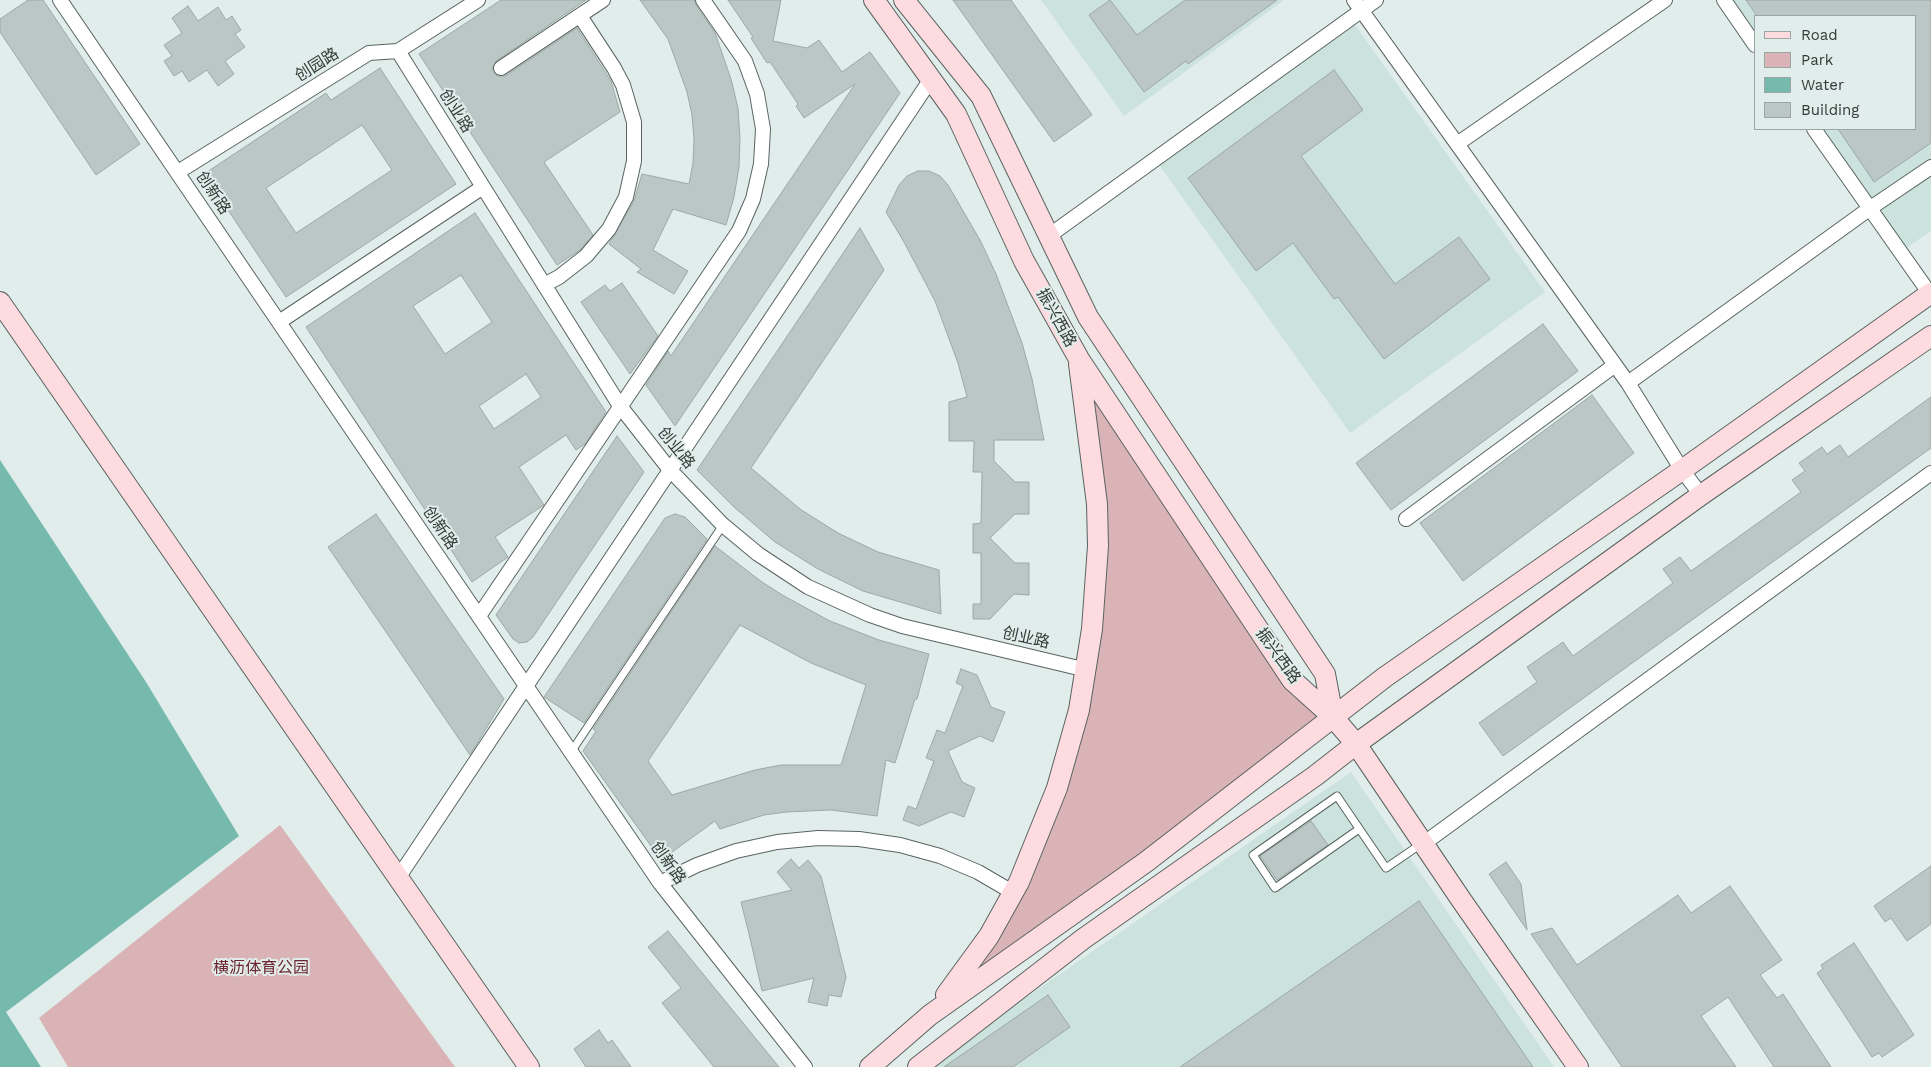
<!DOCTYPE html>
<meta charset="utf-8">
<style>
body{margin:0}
#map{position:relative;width:1931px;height:1067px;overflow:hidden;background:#e0edea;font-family:"Work Sans",sans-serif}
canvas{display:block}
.legend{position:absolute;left:1754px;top:15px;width:162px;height:115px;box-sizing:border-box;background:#e0edea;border:1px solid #9ca5a3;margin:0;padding:6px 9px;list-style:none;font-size:15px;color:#353a39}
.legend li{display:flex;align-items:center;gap:10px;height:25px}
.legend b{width:25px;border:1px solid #9ca5a3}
</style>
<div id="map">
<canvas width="1931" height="1067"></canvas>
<ul class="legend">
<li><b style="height:6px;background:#fedbdf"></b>Road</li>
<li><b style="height:14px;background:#d9b3b6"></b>Park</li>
<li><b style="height:14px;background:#76b9ad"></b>Water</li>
<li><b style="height:14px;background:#bac7c4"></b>Building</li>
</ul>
</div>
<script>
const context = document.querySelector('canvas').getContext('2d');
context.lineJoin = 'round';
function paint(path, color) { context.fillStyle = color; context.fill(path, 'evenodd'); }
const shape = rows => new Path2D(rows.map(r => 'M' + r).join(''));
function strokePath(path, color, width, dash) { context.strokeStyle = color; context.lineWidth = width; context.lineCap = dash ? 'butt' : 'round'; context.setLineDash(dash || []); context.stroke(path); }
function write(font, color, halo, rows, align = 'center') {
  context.font = font + ' "Work Sans","Noto Sans SC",sans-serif'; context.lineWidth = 4; context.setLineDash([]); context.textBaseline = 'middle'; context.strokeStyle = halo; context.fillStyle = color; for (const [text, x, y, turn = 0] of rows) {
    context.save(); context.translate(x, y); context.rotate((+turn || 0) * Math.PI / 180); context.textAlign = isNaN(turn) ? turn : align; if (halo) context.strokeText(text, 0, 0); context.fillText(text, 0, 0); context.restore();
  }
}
paint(shape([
 [1041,0,1284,0,1124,116],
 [1733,0,1931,0,1931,231,1906,248,1823,129,1915,129,1915,16,1755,16,1755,31],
 [1353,22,1545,292,1350,433,1158,163],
 [1351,772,1554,1067,926,1067]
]), '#cce2dd');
paint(shape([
 [1079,359,1329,720,930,1015,965,971,1063,769,1096,587],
 [280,825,455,1067,68,1067,39,1018]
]), '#d9b3b6');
paint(shape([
 [0,460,146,682,239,836,6,1012,41,1067,0,1067]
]), '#76b9ad');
const building = shape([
 [28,0,43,0,140,144,96,175,0,32,0,19,28,0],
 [501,0,586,0,496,61,492,69,497,76,505,76,577,28,611,81,620,112,544,162,593,235,580,250,557,265,419,54,501,0],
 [640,0,694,0,696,5,715,33,731,79,738,108,740,138,739,167,734,197,726,225,673,209,653,250,688,271,674,294,637,272,641,269,609,244,634,201,642,174,689,184,693,163,694,139,692,115,687,92,668,39,640,0],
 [728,0,781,0,773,41,807,48,819,40,842,72,870,52,900,93,675,426,646,385,668,351,671,356,855,84,804,118,796,106,798,104,770,62,767,63,751,38,753,37,728,0],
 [953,0,1011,0,1092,115,1054,142,953,0],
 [1110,0,1137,35,1185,0,1277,0,1188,64,1186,61,1144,92,1089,15,1110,0],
 [1746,0,1931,0,1931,143,1874,182,1838,129,1915,129,1915,16,1757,16,1746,0],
 [188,6,198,21,218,7,226,20,232,16,241,30,235,34,245,47,225,61,234,74,218,86,207,70,189,82,182,71,174,76,164,61,172,56,164,45,182,33,172,18,188,6],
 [380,68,456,184,286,297,204,174,326,93,331,100,380,68],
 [362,125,392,170,296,233,266,188,362,125],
 [1334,70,1363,110,1301,156,1395,284,1459,237,1490,279,1384,359,1338,297,1334,299,1293,243,1256,271,1188,178,1334,70],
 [918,171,929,171,940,176,948,185,980,240,996,274,1022,343,1032,379,1044,440,994,440,994,461,1015,482,1029,482,1029,514,1015,514,990,538,1015,563,1029,563,1029,595,1014,594,990,619,973,619,973,604,981,604,981,553,973,553,973,524,981,523,982,472,973,472,974,441,949,441,949,402,967,397,958,363,935,301,904,242,886,212,899,185,907,176,918,171],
 [475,213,606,412,585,444,576,450,566,435,519,467,544,505,495,537,508,557,472,582,306,327,475,213],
 [461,275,492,322,445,354,413,306,461,275],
 [526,374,541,397,494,429,479,406,526,374],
 [860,228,884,270,751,468,800,509,838,533,878,552,939,570,941,614,863,591,818,569,775,542,734,507,697,470,860,228],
 [622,283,658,336,630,374,581,302,605,285,610,291,622,283],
 [1543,324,1578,371,1391,510,1356,463,1543,324],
 [1592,395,1634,453,1463,581,1420,523,1592,395],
 [1931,397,1931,448,1503,756,1479,723,1537,682,1527,667,1563,642,1573,656,1673,583,1663,569,1680,557,1691,571,1801,492,1792,480,1805,471,1799,463,1822,447,1827,454,1840,445,1848,457,1931,397],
 [617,436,644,472,533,637,527,642,519,643,513,639,496,615,617,436],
 [376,514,504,699,470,755,328,547,376,514],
 [675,514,685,517,707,539,584,723,544,697,665,518,675,514],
 [715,546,762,582,784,596,830,621,879,640,929,654,917,699,915,699,895,763,886,760,877,816,831,810,786,812,764,815,720,829,715,821,661,860,583,751,596,731,593,729,715,546],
 [740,625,811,663,866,685,841,765,781,765,755,770,672,795,648,761,740,625],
 [961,669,977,675,991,707,1005,712,993,742,980,736,948,751,962,782,975,788,964,817,951,812,919,826,903,820,908,806,916,809,934,761,926,758,937,730,945,733,963,686,956,683,961,669],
 [1311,821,1328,845,1277,880,1260,856,1311,821],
 [791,859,799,868,808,860,821,876,846,977,841,997,829,995,827,1006,808,1002,814,978,762,991,750,938,741,902,792,890,777,872,791,859],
 [1506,862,1521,884,1527,930,1489,874,1506,862],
 [1931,866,1931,924,1907,941,1891,918,1885,922,1874,906,1931,866],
 [1730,886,1782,960,1760,975,1777,998,1783,994,1831,1067,1774,1067,1728,997,1701,1016,1736,1067,1622,1067,1531,934,1552,928,1577,965,1678,895,1691,913,1730,886],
 [1419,901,1533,1067,1180,1067,1419,901],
 [668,931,779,1067,714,1067,662,1003,681,988,648,947,668,931],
 [1854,943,1914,1035,1882,1057,1879,1053,1872,1057,1817,973,1823,969,1821,965,1854,943],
 [1048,995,1070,1027,1013,1067,944,1067,1048,995],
 [599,1030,608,1043,612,1040,631,1067,586,1067,574,1049,599,1030]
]);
paint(building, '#bac7c4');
strokePath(building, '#9ca8a5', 1);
const lane = shape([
 [571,752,723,525],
 [1359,829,1275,888,1253,855,1337,796,1386,868,1421,844]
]);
const street = shape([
 [60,0,660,883,805,1067],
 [1354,0,1628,383,1682,470,1701,495],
 [1724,0,1755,45],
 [398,51,620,406,670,470,723,525,758,554,808,587,870,615,902,626,1087,670],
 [501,68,603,0],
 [1814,129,1930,294],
 [1457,144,1665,0],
 [178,172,369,53,398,51,478,0],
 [1050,235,1376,0],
 [544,285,559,277,586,256,609,229,626,197,634,161,634,122,623,85,614,68,580,16],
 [279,322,483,187],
 [1628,383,1869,209,1931,167],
 [1406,519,1615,365],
 [479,616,739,231,753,199,761,164,763,129,757,94,745,61,703,0],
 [1423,844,1931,473],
 [398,878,931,79],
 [660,883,697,865,736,851,777,842,818,838,859,839,900,845,940,856,978,872,1014,893]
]);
const secondary = shape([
 [874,0,956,114,1024,261,1079,359,1292,680,1333,717,1356,744,1462,901,1578,1067],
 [904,0,981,96,1088,317,1325,674,1333,717],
 [0,302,529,1067],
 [946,995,989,936,1019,882,1057,788,1079,710,1092,629,1098,546,1097,504,1079,364],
 [870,1067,930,1015,1146,862,1385,677,1682,470,1931,293],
 [918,1067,1083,939,1315,776,1356,744,1701,495,1931,336]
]);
strokePath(lane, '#596462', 9);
strokePath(street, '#596462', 16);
strokePath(secondary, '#596462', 22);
strokePath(lane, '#fff', 7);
strokePath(street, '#fff', 14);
strokePath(secondary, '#fedbdf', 20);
write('16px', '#353a39', '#e0edea', [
 ["创园路",317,65,-32],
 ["创业路",456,111,58],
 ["创新路",213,193,56],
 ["振兴西路",1056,318,61],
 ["创业路",676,448,51],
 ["创新路",440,528,56],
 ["创业路",1026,638,13],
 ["振兴西路",1278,656,54],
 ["创新路",668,863,55]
]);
write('16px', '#6d2631', '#e0edea', [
 ["横沥体育公园",261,968]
]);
</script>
